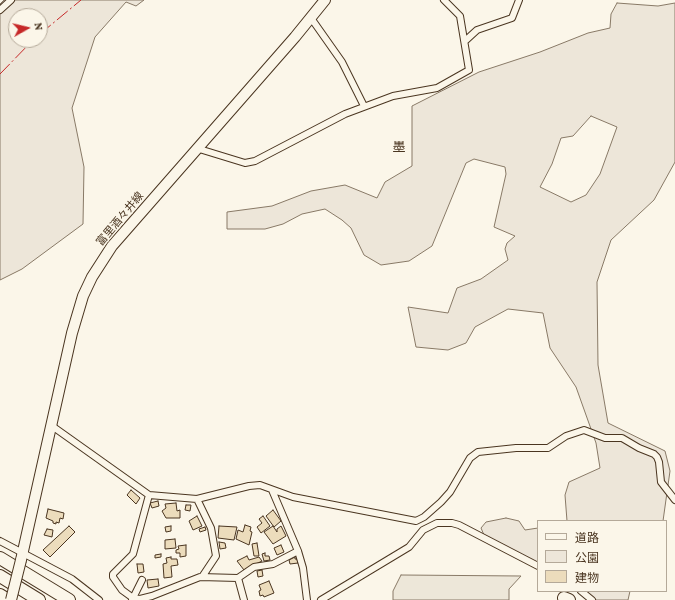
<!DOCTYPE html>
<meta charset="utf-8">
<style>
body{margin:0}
#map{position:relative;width:675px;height:600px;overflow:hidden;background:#fbf6e9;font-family:"Crimson Pro","Noto Sans JP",serif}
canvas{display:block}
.legend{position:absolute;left:537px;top:520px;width:130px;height:72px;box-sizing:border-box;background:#fbf6e9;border:1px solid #b4a999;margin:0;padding:5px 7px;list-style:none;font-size:12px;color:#4a3520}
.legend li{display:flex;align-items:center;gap:8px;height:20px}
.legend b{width:20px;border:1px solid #b4a999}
.north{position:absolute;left:8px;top:8px;width:40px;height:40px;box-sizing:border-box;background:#fbf6e9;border:1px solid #b4a999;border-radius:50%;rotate:82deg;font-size:11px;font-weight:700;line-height:16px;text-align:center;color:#4a3520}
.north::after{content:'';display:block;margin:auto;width:14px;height:18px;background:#c62828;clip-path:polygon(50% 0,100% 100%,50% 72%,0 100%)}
</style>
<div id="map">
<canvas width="675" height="600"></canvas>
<ul class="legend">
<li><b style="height:5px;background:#fbf6e9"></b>道路</li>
<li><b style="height:11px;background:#ede6d9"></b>公園</li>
<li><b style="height:11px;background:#ecdcbc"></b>建物</li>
</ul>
<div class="north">N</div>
</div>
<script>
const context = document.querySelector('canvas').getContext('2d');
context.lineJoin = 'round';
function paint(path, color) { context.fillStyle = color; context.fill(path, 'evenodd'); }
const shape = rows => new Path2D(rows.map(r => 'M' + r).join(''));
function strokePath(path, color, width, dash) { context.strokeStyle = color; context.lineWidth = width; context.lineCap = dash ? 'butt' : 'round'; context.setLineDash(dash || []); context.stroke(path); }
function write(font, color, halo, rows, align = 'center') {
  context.font = font + ' "Crimson Pro","Noto Sans JP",serif'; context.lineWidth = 3; context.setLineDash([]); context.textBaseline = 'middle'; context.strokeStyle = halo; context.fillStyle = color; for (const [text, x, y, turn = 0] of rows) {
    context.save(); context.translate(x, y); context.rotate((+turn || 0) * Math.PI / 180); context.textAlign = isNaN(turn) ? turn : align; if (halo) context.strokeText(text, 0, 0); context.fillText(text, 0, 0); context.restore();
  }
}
const green = shape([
 [4,0,144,0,136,6,126,2,95,37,72,108,84,167,83,224,22,269,0,280,0,4,4,0],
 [16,16,40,16,40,40,16,40,16,16],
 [617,3,658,6,675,3,675,162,654,200,611,240,597,282,598,365,608,423,665,451,670,471,663,521,567,521,565,495,569,482,600,468,596,443,576,387,550,348,543,313,508,309,475,327,466,343,448,350,416,347,408,307,448,313,457,288,481,279,508,260,505,249,507,243,515,236,494,227,506,174,505,167,474,159,466,163,432,246,409,261,381,265,364,255,351,228,342,220,325,209,302,214,283,224,265,229,227,229,227,212,272,206,311,191,345,185,377,198,385,182,412,166,412,106,479,72,540,52,588,33,610,28,611,14,617,3],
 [591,116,617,127,600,174,586,195,571,202,540,187,552,164,561,138,573,136,591,116],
 [506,518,519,521,525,530,538,528,538,563,484,535,481,528,486,522,506,518],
 [585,591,630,591,628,600,596,600,585,591]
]);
paint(green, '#ede6d9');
strokePath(green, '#887966', 1);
const parking = shape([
 [401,575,521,576,509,589,509,600,393,600,393,591,401,575]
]);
paint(parking, '#ede7d9');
strokePath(parking, '#887966', 1);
const building = shape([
 [131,490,140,498,136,504,127,495,131,490],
 [158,501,159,506,152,508,150,503,158,501],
 [176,503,177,511,180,510,180,518,166,518,162,511,166,508,165,504,176,503],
 [186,505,191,505,190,511,185,510,186,505],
 [48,509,64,513,63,519,60,518,59,523,56,522,56,524,53,523,53,521,46,518,48,509],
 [273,510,281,521,274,527,266,516,273,510],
 [197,516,202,526,193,530,189,521,197,516],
 [263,516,270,526,261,533,257,527,262,523,259,519,263,516],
 [245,525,251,527,250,531,252,532,249,545,236,539,238,530,243,532,245,525],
 [69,526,75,532,50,557,43,550,69,526],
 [171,526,171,531,166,532,165,527,171,526],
 [219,526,237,527,234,540,218,538,219,526],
 [273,526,277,532,277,529,281,526,286,536,273,544,264,532,273,526],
 [205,527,206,530,200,532,199,529,205,527],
 [47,529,53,530,52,537,44,535,47,529],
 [175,539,176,548,165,549,165,540,175,539],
 [219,542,225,543,226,548,220,549,219,542],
 [257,543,259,556,254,556,252,544,257,543],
 [186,545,186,556,180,557,180,553,176,553,176,550,179,549,178,546,186,545],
 [281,545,284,552,277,555,274,548,281,545],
 [265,553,265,556,269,556,270,560,264,561,262,554,265,553],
 [161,554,161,557,155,558,155,555,161,554],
 [247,556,249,560,259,557,262,561,244,570,237,561,247,556],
 [171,557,171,559,177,559,178,565,171,566,172,577,164,578,163,564,167,563,166,558,171,557],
 [295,557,295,559,297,559,298,563,290,564,289,560,295,557],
 [137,564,143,564,144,572,138,573,137,564],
 [262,570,263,576,258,577,257,571,262,570],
 [158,579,159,586,148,588,147,580,158,579],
 [269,581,274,593,264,597,263,595,260,596,259,591,261,590,259,585,269,581]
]);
paint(building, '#ecdcbc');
strokePath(building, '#4a3520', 1);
const minor = shape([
 [0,10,11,0],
 [311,18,342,62,364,106],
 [465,41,477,30,512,18,519,0],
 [196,148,245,163,255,161,345,114,393,96,437,88,469,70,460,16,444,0],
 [52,426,149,495,197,499,249,486,260,485,293,497,416,521,424,517,441,502,450,492,470,458,478,452,516,448,548,448,566,436,584,430,605,438,622,438,639,448,654,454,657,457,659,462,661,482,675,500],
 [272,490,298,551,303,568,307,600],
 [149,495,133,554,113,574,113,577,122,590,133,598,140,599,152,596,200,577,238,578,254,567,273,564,298,551],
 [197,499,211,528,216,556,202,577],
 [0,541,72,579,99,600],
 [238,578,244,600],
 [581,591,592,600],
 [132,600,142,580],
 [321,600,409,547,423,530,437,523,452,523,459,525,538,566]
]);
const primary = shape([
 [21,560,72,333,83,296,92,277,112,246,295,37,325,0]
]);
const motorway = shape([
 [0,558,69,600],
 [0,576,39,600],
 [0,595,8,600],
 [564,598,569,600]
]);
strokePath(minor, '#4a3520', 8);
strokePath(primary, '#4a3520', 12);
strokePath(motorway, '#4a3520', 14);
strokePath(minor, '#fbf6e9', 6);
strokePath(primary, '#fbf6e9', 10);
strokePath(motorway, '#fbf6e9', 12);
const primaryBridge = shape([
 [11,600,21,560]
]);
strokePath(primaryBridge, '#4a3520', 12, []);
strokePath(primaryBridge, '#fbf6e9', 10);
strokePath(shape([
 [40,34,81,0],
 [0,74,33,40]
]), '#c62828', 1, [14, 3, 2, 3]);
write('11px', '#4a3520', '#fbf6e9', [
 ["富里酒々井線",120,219,-50]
]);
write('13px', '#4a3520', '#fbf6e9', [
 ["墨",399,147]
]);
</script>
